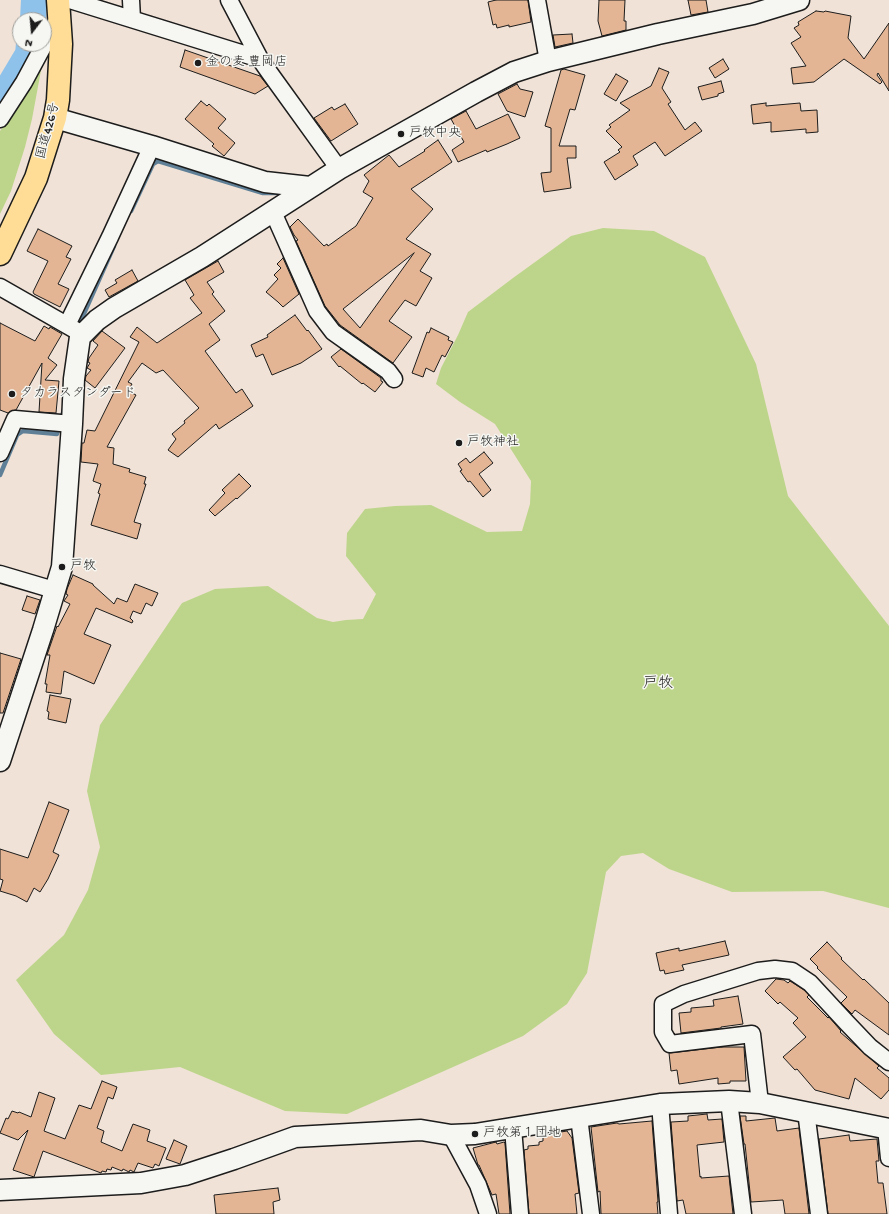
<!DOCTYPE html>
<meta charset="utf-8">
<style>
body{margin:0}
#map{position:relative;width:889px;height:1214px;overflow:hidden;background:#f0e2d6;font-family:"Gochi Hand",sans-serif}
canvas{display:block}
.north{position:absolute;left:12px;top:12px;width:40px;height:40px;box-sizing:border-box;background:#f6f6f2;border:1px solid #9f9f9c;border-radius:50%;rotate:196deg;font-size:11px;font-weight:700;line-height:16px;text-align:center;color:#1c1c1c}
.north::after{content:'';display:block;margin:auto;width:14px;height:18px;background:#1c1c1c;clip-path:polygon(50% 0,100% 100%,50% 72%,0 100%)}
</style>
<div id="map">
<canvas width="889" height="1214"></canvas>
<div class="north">N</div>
</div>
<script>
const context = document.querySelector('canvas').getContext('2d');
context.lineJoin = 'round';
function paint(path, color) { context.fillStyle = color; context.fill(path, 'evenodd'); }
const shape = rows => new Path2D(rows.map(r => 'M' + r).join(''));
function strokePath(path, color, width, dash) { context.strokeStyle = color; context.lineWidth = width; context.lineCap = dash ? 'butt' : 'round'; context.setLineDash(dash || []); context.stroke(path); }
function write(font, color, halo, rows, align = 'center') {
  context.font = font + ' "Gochi Hand","Klee One",sans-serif'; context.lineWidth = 3; context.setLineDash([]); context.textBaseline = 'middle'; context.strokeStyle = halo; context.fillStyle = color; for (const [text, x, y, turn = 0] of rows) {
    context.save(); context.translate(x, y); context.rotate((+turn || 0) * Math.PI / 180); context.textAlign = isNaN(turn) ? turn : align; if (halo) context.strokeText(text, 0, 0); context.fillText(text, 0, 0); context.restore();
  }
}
paint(shape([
 [42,65,32,119,25,147,11,191,0,214,0,131,16,110],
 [603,228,654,231,705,257,756,364,788,496,889,626,889,908,823,891,732,892,669,869,643,853,621,856,606,872,587,973,567,1004,523,1036,347,1114,285,1111,180,1067,101,1075,54,1034,16,980,64,935,88,890,100,847,87,791,100,725,182,603,215,589,268,586,317,618,333,622,346,620,363,619,376,594,346,556,347,533,365,509,395,506,431,505,487,532,522,531,530,504,531,481,495,424,460,402,436,384,441,368,458,335,468,312,513,278,571,236]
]), '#bdd58b');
strokePath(shape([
 [131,211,153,164,158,161,263,193,278,193],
 [78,327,114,246],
 [0,475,17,435,23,431,57,434,64,409]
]), '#608098', 4.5);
strokePath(shape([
 [33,20,34,0],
 [0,101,28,54,29,44]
]), '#8ec2eb', 26);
const building = shape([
 [496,0,528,0,531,22,509,27,509,25,497,28,496,24,493,25,488,2,496,0],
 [599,0,625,0,624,21,626,21,626,30,602,36,598,21,599,0],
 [688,0,706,0,708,12,691,15,688,0],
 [816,11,824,12,825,11,851,16,848,38,864,59,889,23,889,91,878,73,877,75,882,82,880,84,844,59,814,82,793,84,791,68,806,66,791,43,801,37,794,28,799,25,798,22,816,11],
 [572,34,573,43,555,47,553,35,572,34],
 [185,50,260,76,268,86,255,94,180,67,185,50],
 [723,59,729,69,715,78,709,68,723,59],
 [659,68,669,72,662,88,671,102,668,104,685,130,695,122,702,131,665,156,655,142,633,156,638,165,615,180,604,162,620,152,618,150,622,147,606,131,611,127,609,125,630,110,620,103,651,86,659,68],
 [564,69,585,75,575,110,570,109,559,146,576,146,576,158,567,158,571,188,544,192,541,173,551,172,551,128,545,126,561,70,564,69],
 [616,74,628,81,616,101,604,94,616,74],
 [721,81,724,92,718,94,718,96,702,100,698,87,721,81],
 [517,84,520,89,533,92,525,117,507,111,498,94,517,84],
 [201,101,207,106,209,104,226,119,218,128,235,143,224,156,212,146,214,144,185,119,201,101],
 [766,103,766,106,800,103,801,111,817,110,818,132,806,133,806,129,771,132,771,122,753,124,751,105,766,103],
 [345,104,358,124,331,141,314,118,332,107,334,110,345,104],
 [466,111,476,129,508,114,520,138,507,144,487,152,486,150,458,162,452,150,464,142,451,119,466,111],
 [438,140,452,162,411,189,433,209,406,239,431,254,420,271,432,278,416,306,405,300,389,321,412,337,393,363,340,325,325,306,296,241,298,240,294,235,290,227,298,219,324,246,327,244,328,246,356,226,373,198,363,192,369,181,364,175,389,155,399,167,425,151,424,150,438,140],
 [414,253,360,328,343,309,414,253],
 [38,229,72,246,66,257,71,259,58,284,69,289,60,307,34,294,33,292,48,261,27,251,38,229],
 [283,258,299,294,283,307,278,302,266,292,278,279,274,275,281,268,277,264,283,258],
 [218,261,224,272,207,282,214,292,212,294,225,311,209,324,220,340,205,351,236,393,242,389,253,406,219,429,216,424,178,457,168,450,176,439,172,434,185,423,184,421,199,408,163,370,156,373,142,363,128,382,132,384,128,391,136,395,107,447,114,448,113,464,130,469,129,472,146,477,144,484,146,484,134,522,141,524,137,539,91,525,100,494,98,493,101,484,93,481,98,464,81,462,82,443,84,443,87,430,95,431,139,342,130,337,137,327,157,343,202,313,190,298,194,295,185,280,218,261],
 [132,270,138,281,109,297,105,290,117,283,115,280,132,270],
 [295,315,307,331,308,330,322,349,301,363,272,375,263,354,256,357,251,345,268,337,267,335,295,315],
 [0,323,35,341,44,326,49,329,50,327,62,334,48,358,57,365,45,380,59,381,56,413,39,412,42,363,16,410,11,411,8,413,0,410,0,323],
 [431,328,449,337,448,340,453,342,445,357,442,355,434,372,426,368,423,377,412,373,427,332,429,333,431,328],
 [102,331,125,348,95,388,85,380,86,376,91,370,87,368,90,363,88,362,89,358,98,345,93,341,102,331],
 [341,349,381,378,381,381,383,382,375,392,363,383,362,384,340,366,339,367,331,357,341,349],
 [484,452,493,463,479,474,491,490,483,497,470,481,468,482,460,471,462,470,458,464,466,458,470,463,484,452],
 [239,474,251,486,237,499,236,498,215,516,209,510,225,493,222,490,239,474],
 [73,575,93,584,93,585,114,604,117,598,127,602,135,584,158,593,152,606,146,603,141,614,133,611,130,618,133,621,132,623,96,608,84,634,111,645,94,684,64,671,61,694,46,692,47,684,45,684,50,655,47,655,57,626,58,627,70,604,64,601,68,595,66,594,67,589,73,575],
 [27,596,40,600,35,614,22,610,27,596],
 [0,653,21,659,3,713,0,713,0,653],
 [50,695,71,699,66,723,48,719,49,712,47,711,50,695],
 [49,802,69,810,53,852,59,855,48,879,40,892,34,888,27,902,16,896,0,891,3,880,0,879,0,849,28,858,49,802],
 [725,941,729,955,682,965,684,970,665,974,664,970,660,971,656,953,679,948,679,951,725,941],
 [827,942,842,958,841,959,863,980,864,979,889,1003,889,1035,855,1010,852,1014,841,1003,847,997,817,968,818,967,810,959,827,942],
 [776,979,784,980,788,983,790,981,804,990,809,995,807,997,828,1018,829,1017,841,1031,840,1032,879,1066,877,1068,889,1078,889,1090,881,1099,855,1078,849,1099,815,1090,797,1069,795,1070,783,1057,806,1037,793,1023,798,1018,780,1002,778,1004,765,991,776,979],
 [738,996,743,1024,721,1027,721,1028,681,1033,679,1013,691,1012,691,1008,714,1006,713,1000,738,996],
 [722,1047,744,1047,746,1081,730,1081,730,1083,718,1084,718,1078,679,1084,677,1070,671,1071,669,1053,722,1047],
 [102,1081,117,1087,113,1099,108,1097,97,1128,104,1131,101,1142,122,1151,133,1124,150,1130,147,1141,166,1148,159,1166,155,1164,153,1168,138,1163,134,1172,130,1170,129,1172,123,1169,122,1171,112,1167,111,1170,107,1169,106,1172,102,1171,101,1173,43,1151,34,1177,13,1170,28,1130,18,1140,0,1133,6,1118,8,1119,12,1111,18,1113,19,1112,31,1117,39,1092,55,1098,44,1131,65,1139,79,1105,91,1109,102,1081],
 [707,1114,708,1120,722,1119,724,1142,697,1145,700,1177,701,1176,701,1178,729,1176,733,1214,686,1214,683,1200,677,1201,671,1122,688,1121,688,1116,707,1114],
 [740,1116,746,1116,746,1121,775,1118,777,1131,799,1128,809,1214,785,1214,783,1200,751,1202,745,1144,744,1144,740,1116],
 [652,1121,658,1202,657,1202,658,1214,601,1214,600,1191,598,1192,591,1127,617,1123,619,1124,652,1121],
 [567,1131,572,1138,579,1193,575,1194,577,1214,529,1214,524,1150,528,1149,528,1146,539,1145,539,1142,543,1141,543,1135,567,1131],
 [849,1135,850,1141,877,1139,879,1161,876,1161,878,1183,883,1183,887,1214,828,1214,819,1139,849,1135],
 [174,1140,187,1146,180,1164,166,1159,174,1140],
 [496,1142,497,1144,504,1142,505,1143,510,1214,499,1214,496,1194,492,1195,479,1165,478,1165,473,1148,496,1142],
 [278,1188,280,1200,273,1202,274,1214,216,1214,214,1195,278,1188]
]);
paint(building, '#e3b594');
strokePath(building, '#1c1c1c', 1);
const minor = shape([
 [70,0,260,59],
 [131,0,132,19],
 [229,0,260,59,269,72,339,169],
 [537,0,548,61],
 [0,119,24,82,59,17],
 [273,212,317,311,333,332,388,371,394,379],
 [0,287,77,331],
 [67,325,110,237,152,146],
 [0,453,15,419,72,424],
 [0,574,54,590],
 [729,1101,743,1214],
 [760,1103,752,1034,670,1044,663,1032,663,1004,684,994,758,971,775,969,792,971,810,983,847,1023,870,1047,889,1062],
 [660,1104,669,1214],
 [806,1111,819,1214],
 [579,1117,591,1214],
 [513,1128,520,1214],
 [886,1128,889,1158],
 [451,1135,478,1185,488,1214]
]);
const tertiary = shape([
 [55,118,152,146,265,182,310,187],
 [0,761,43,630,62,567,72,424,74,379,80,337,97,320,114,308,202,257,339,169,476,92,514,72,548,61,658,34,753,14,799,0],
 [0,1190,141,1183,185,1175,234,1159,295,1137,421,1130,451,1135,475,1134,660,1104,729,1101,760,1103,889,1129]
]);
const trunk = shape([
 [0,254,36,178,55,118,58,100,61,44,58,0]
]);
strokePath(minor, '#1c1c1c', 19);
strokePath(tertiary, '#1c1c1c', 23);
strokePath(trunk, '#1c1c1c', 25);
strokePath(minor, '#f6f6f2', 16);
strokePath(tertiary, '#f6f6f2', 20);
strokePath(trunk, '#ffdd96', 22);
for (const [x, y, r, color] of [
 [198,63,4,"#1c1c1c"],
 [401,134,4,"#1c1c1c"],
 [12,394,4,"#1c1c1c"],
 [459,443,4,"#1c1c1c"],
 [62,567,4,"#1c1c1c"],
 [475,1134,4,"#1c1c1c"]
]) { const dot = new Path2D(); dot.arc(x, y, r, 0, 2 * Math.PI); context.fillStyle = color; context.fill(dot); strokePath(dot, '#f6f6f2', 1.5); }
write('13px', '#1c1c1c', '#f6f6f2', [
 ["金の麦 豊岡店",206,63],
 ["戸牧中央",409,134],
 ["タカラスタンダード",20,394],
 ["戸牧神社",467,443],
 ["戸牧",70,567],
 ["戸牧第１団地",483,1134]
], 'left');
write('13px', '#1c1c1c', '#f6f6f2', [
 ["国道426号",49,131,-75]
]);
write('15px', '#1c1c1c', '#f6f6f2', [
 ["戸牧",658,685]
]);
</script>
